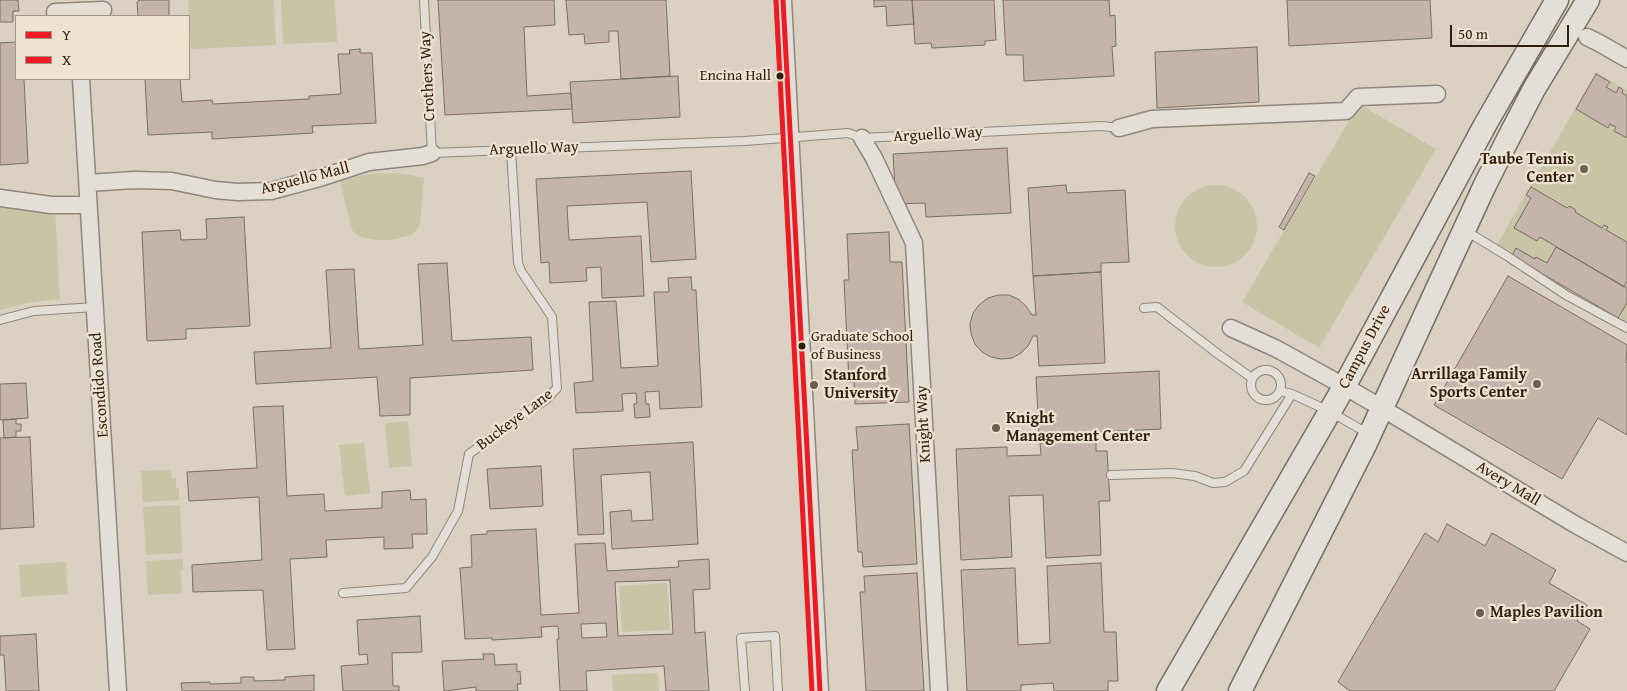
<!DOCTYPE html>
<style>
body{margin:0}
#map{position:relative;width:1627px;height:691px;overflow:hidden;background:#dad1c2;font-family:"Gentium Book Plus",serif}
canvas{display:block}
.legend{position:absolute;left:15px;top:15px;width:175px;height:65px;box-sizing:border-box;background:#eee2d1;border:1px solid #a29483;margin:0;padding:6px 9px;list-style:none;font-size:15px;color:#311f0e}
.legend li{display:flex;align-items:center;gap:10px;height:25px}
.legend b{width:25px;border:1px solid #a29483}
.scale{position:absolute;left:1450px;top:25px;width:119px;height:22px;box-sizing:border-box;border:2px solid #311f0e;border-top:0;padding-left:6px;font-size:15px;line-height:18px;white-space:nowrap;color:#311f0e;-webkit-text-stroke:4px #eee2d1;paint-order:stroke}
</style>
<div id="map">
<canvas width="1627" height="691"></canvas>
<ul class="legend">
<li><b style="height:6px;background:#ed1c24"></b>Y</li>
<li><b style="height:6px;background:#ed1c24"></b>X</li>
</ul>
<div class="scale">50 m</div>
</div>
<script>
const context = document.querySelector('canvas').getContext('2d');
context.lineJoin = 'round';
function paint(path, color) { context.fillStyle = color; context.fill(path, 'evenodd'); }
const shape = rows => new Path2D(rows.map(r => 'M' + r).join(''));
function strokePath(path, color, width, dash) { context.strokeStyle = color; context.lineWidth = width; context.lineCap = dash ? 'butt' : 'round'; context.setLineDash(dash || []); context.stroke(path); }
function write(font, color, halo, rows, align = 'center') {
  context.font = font + ' "Gentium Book Plus",serif'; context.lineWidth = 4.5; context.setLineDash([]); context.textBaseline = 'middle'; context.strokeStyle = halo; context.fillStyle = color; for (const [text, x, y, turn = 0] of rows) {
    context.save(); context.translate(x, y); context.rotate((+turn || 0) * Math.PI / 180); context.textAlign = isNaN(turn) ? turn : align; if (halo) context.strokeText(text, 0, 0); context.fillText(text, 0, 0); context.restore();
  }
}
paint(shape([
 [188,0,274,0,276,45,191,49],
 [281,0,335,0,337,42,285,44,283,42],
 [1596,72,1627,90,1627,324,1495,248],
 [1359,104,1436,149,1319,348,1242,302],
 [376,173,400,173,424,178,420,224,415,232,411,235,391,240,375,240,358,236,352,230,340,181,359,176],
 '1175 226a41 41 0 1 1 82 0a41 41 0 1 1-82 0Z',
 [0,201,55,211,60,299,27,303,0,310],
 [408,421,412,466,389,468,385,423],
 [364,443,370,493,345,496,339,445],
 [171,470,172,478,176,478,176,488,179,488,179,500,143,502,141,471],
 [180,505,182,553,146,555,143,507],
 [183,559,183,570,180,570,182,593,148,595,146,561],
 [66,562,68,594,21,597,19,565],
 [667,583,670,630,622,632,619,586],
 [658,673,659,691,613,691,612,675]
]), '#c7c5a5');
const building = shape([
 [0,0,18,0,19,11,13,11,13,22,0,22,0,0],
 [139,0,169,0,169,16,138,16,137,2,139,0],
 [438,0,554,0,555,25,524,27,527,96,571,93,572,109,445,115,438,0],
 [566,0,666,0,670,76,621,79,618,31,609,31,609,42,585,44,584,34,569,35,566,0],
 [874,0,912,0,914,24,887,26,886,6,874,7,874,0],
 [912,0,994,0,996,40,985,41,985,45,932,48,931,43,915,44,912,0],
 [1003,0,1109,0,1110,16,1115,15,1116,46,1112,47,1114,76,1024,81,1023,55,1006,55,1003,0],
 [1287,0,1430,0,1432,38,1289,46,1287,0],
 [16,42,16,79,24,79,28,163,0,165,0,43,16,42],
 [1257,47,1259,102,1157,108,1155,52,1257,47],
 [360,49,360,53,372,53,376,123,312,126,313,133,212,139,212,132,148,135,145,79,180,79,182,102,212,100,213,104,309,99,309,96,341,94,338,54,350,54,349,50,360,49],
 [1596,74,1610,82,1606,87,1616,93,1619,87,1623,90,1622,93,1627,96,1627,138,1614,131,1616,127,1610,124,1608,128,1576,109,1596,74],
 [678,76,680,117,573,123,570,82,678,76],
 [1007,148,1011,213,926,217,925,203,896,204,893,154,1007,148],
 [691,171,696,259,651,262,647,202,567,206,569,240,641,236,644,296,602,298,601,267,586,268,587,281,550,283,549,262,541,263,536,179,691,171],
 [1309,173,1315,176,1284,230,1279,227,1309,173],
 [1066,185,1067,193,1125,190,1129,262,1101,263,1101,272,1033,276,1028,188,1066,185],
 [1531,187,1567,208,1569,206,1576,210,1575,212,1602,228,1604,225,1608,227,1606,230,1627,242,1627,281,1624,287,1540,237,1537,241,1514,228,1531,198,1526,195,1531,187],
 [244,217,250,326,186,329,186,339,147,341,142,232,180,230,181,240,207,239,206,219,244,217],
 [889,232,890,262,902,262,909,402,855,404,854,382,849,382,844,280,849,280,847,234,889,232],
 [1556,247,1627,288,1627,303,1618,318,1512,256,1516,248,1535,259,1536,257,1547,263,1556,247],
 [447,263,452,341,531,337,533,370,410,378,410,415,380,416,377,377,256,384,254,352,331,348,326,270,354,269,359,349,423,345,418,264,447,263],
 [1101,272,1105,363,1039,366,1037,336,1033,336,1028,346,1021,353,1012,358,1001,359,991,357,982,352,975,344,971,334,970,324,973,313,979,305,988,298,998,295,1009,295,1018,299,1026,306,1032,315,1036,315,1033,276,1101,272],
 [1508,276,1627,345,1626,362,1627,363,1627,435,1598,418,1562,479,1434,405,1508,276],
 [691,277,692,290,696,290,702,407,660,409,659,391,645,392,646,404,649,404,650,417,635,418,634,404,637,403,636,393,622,394,623,411,576,413,574,383,593,381,589,302,616,301,621,368,658,366,654,292,669,292,668,278,691,277],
 [1159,371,1161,429,1039,435,1036,377,1159,371],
 [26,383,28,418,0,420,0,384,26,383],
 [283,406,287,496,324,494,325,511,382,508,382,492,410,490,411,500,426,499,427,534,412,534,413,548,384,549,384,537,326,540,327,557,290,559,295,649,267,650,263,590,193,592,192,565,262,560,259,497,189,501,187,472,257,468,253,407,283,406],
 [16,419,16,424,21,424,21,431,16,431,16,437,4,438,3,420,16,419],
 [909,424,917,564,863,567,862,552,858,552,852,450,858,450,856,427,909,424],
 [30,437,34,527,0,529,0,438,30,437],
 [1096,441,1096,451,1107,451,1110,501,1099,501,1101,555,1046,558,1043,495,1009,496,1012,557,961,560,956,449,1007,447,1007,456,1041,455,1040,443,1096,441],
 [693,442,698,544,612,549,610,512,631,510,632,521,653,520,650,472,601,475,604,534,578,535,573,449,693,442],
 [541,466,543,506,490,509,487,469,541,466],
 [1447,524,1485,546,1492,533,1556,570,1549,583,1587,605,1577,621,1590,629,1554,691,1350,691,1338,682,1425,533,1438,542,1447,524],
 [536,529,541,615,579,613,575,544,605,543,607,571,679,567,678,561,709,559,710,589,693,590,695,633,705,632,709,691,666,691,664,666,586,671,587,691,560,691,557,639,559,639,558,626,541,627,542,637,492,640,492,638,465,639,460,568,472,567,471,535,487,534,487,531,536,529],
 [670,580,673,634,618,636,615,582,670,580],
 [606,623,607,637,582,638,581,624,606,623],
 [1101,563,1104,632,1116,632,1118,681,1108,681,1108,691,1054,691,1053,683,1021,685,1021,691,967,691,961,570,1015,568,1018,645,1050,643,1047,566,1101,563],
 [917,573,924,691,866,691,860,592,865,592,864,576,917,573],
 [420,616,422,652,392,653,393,686,399,686,399,691,343,691,341,666,368,664,367,654,359,655,357,620,420,616],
 [36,634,39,691,6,691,4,655,0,655,0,636,36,634],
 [483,654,494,654,495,665,517,664,517,672,520,671,521,684,517,684,518,691,476,691,476,687,444,691,442,661,484,659,483,654],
 [314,675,314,691,182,691,181,683,210,682,210,684,241,683,241,677,254,677,254,681,285,680,285,677,314,675]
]);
paint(building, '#c6b4aa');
strokePath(building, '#776f65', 1);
const lane = shape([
 [424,0,432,153,745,141,848,133,862,138,1102,126,1119,128],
 [1466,231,1507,256,1566,295,1627,328],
 [1144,308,1157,307,1218,354,1252,378],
 [0,320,34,311,95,307],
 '1251 385a15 15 0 1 1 30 0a15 15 0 1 1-30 0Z',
 [1280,391,1292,394,1329,411,1367,433],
 [1111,475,1172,473,1195,476,1213,483,1225,482,1244,471,1292,394],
 [343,593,406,588,432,557,458,511,469,454,526,412,546,400,557,388,552,317,521,271,518,263,511,150],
 [745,691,741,638,775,636,778,691]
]);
const street = shape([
 [783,0,820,691],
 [55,12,103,10],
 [1587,37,1601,44,1627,59],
 [81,79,118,691],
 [1119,128,1152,119,1346,111,1358,97,1437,94],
 [862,138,874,158,914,243,939,691],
 [88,183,134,180,172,181,215,190,238,192,271,191,323,177,369,162,423,156,432,153],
 [0,198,51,205,88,205],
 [1231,328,1277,349,1333,380],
 [1349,389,1375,404],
 [1390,413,1576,525,1627,553]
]);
const secondary = shape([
 [1168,691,1344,387,1485,125,1557,0],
 [1240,691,1365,445,1484,187,1507,141,1534,89,1588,0]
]);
strokePath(lane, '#8f877d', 10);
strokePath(street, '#8f877d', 19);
strokePath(secondary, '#776f65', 25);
strokePath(lane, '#e3ded6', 8);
strokePath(street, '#e3ded6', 16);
strokePath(secondary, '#e3ded6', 22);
strokePath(shape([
 [783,0,820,691]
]), '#ed1c24', 5);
strokePath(shape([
 [776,0,812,691]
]), '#ed1c24', 5);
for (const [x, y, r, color] of [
 [780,76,4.5,"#311f0e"],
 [1584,169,5,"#6c5d4d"],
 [802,346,4.5,"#311f0e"],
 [1537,384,5,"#6c5d4d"],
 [814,385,5,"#6c5d4d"],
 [996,428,5,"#6c5d4d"],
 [1480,613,5,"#6c5d4d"]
]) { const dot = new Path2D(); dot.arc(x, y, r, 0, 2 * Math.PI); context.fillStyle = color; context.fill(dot); strokePath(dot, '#eee2d1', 2); }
write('15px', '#311f0e', '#eee2d1', [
 ["Encina Hall",771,76],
 ["Graduate School",811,337,"left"],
 ["of Business",811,355,"left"]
], 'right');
write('16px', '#311f0e', '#eee2d1', [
 ["Crothers Way",428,76,-93],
 ["Arguello Way",938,135,-3],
 ["Arguello Way",534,149,-2],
 ["Arguello Mall",305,179,-14],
 ["Campus Drive",1365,347,-62],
 ["Escondido Road",100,385,-94],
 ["Buckeye Lane",515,420,-37],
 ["Knight Way",924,424,-93],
 ["Avery Mall",1508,484,31]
]);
write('bold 16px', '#311f0e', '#eee2d1', [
 ["Taube Tennis",1574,160,"right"],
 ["Center",1574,178,"right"],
 ["Arrillaga Family",1527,375,"right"],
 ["Sports Center",1527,393,"right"],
 ["Stanford",824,376],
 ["University",824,394],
 ["Knight",1006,419],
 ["Management Center",1006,437],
 ["Maples Pavilion",1490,613]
], 'left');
</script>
